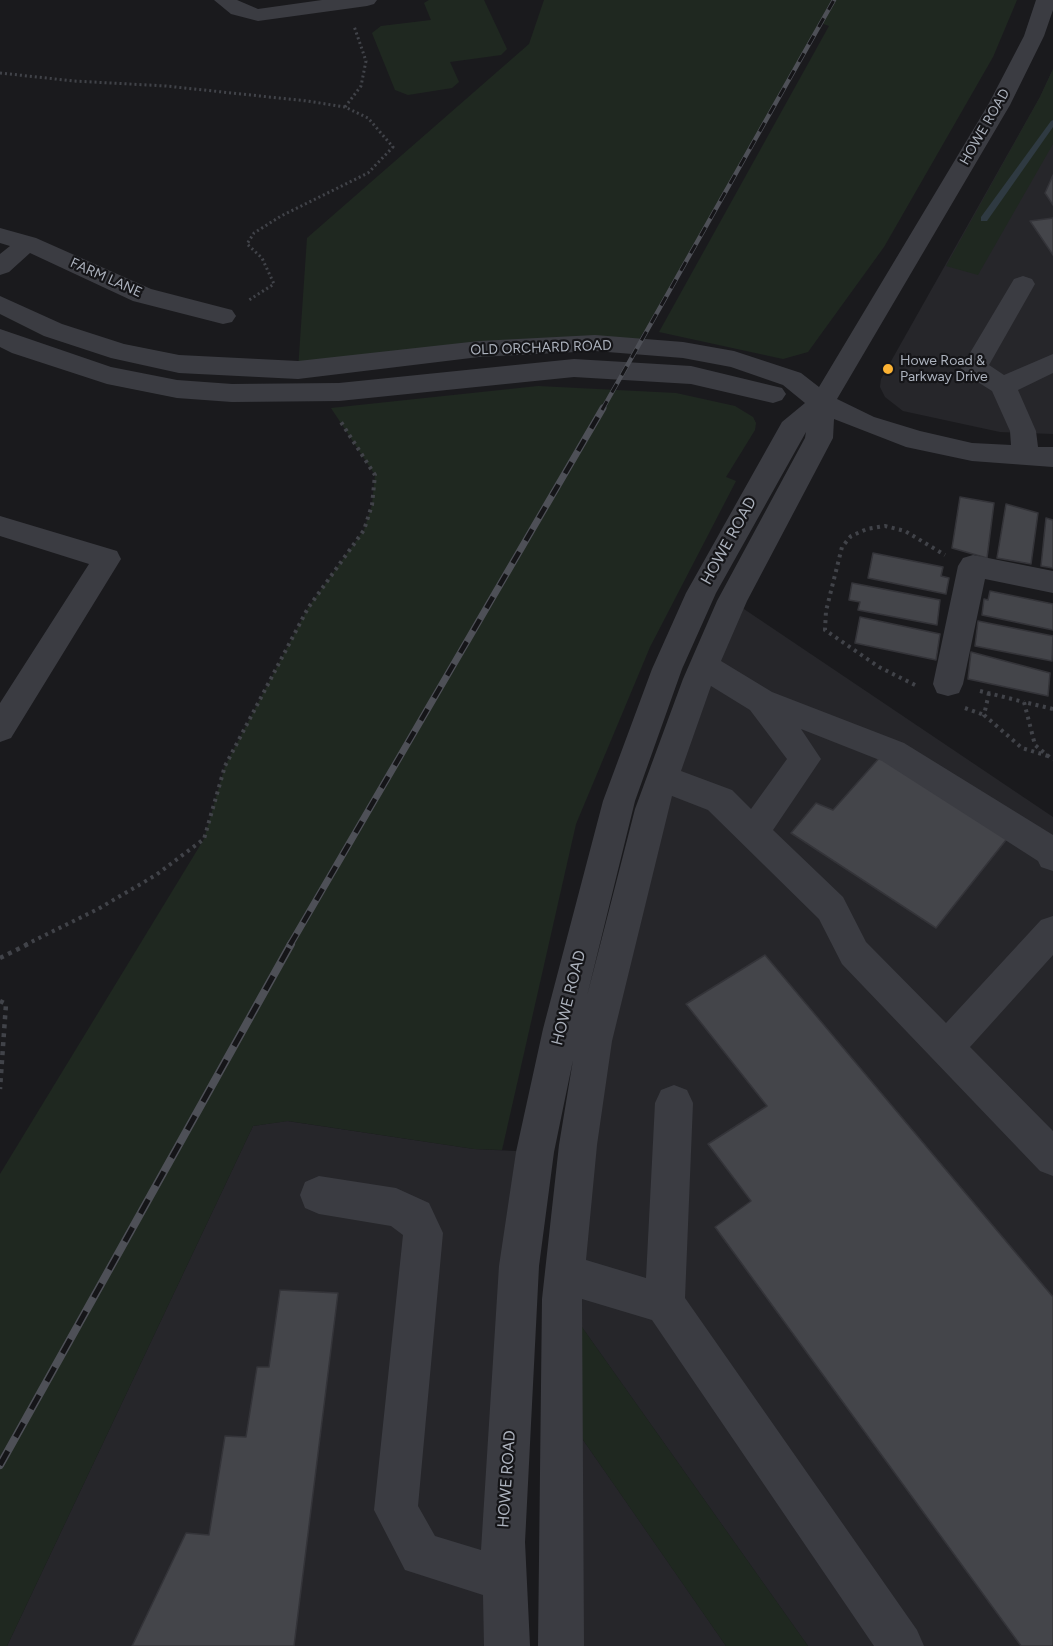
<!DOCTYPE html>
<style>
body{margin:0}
canvas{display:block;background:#1a1a1d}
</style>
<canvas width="1053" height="1646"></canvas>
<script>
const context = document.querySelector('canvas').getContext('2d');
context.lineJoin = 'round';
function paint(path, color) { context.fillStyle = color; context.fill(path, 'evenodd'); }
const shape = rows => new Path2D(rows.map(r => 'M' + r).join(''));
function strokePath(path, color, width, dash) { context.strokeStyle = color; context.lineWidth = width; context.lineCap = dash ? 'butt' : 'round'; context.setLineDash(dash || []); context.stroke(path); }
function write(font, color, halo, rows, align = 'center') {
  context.font = font + ' Figtree,sans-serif'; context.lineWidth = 4.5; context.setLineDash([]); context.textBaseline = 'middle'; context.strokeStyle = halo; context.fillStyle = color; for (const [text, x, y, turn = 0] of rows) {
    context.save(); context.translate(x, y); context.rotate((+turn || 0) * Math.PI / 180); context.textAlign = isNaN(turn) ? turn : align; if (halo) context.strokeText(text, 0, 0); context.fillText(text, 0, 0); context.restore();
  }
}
paint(shape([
 [1053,69,1053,434,1000,432,903,411,885,397,880,387,881,379,1040,97],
 [732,601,1053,817,1053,1646,808,1646,562,1299,594,1041],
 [287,1121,474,1149,535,1152,507,1646,7,1646,253,1126],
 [563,1411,726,1646,561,1646]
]), '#26262a');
paint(shape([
 [429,0,484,0,507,49,501,55,450,62,459,82,452,88,408,95,395,90,372,33,381,26,431,20,424,3],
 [544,0,1017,0,993,57,884,247,808,352,783,359,659,332,829,26,821,23,658,312,634,346,298,370,307,238,529,44],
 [1053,69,1053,144,978,275,946,266,1040,97],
 [538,386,676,393,735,406,753,417,756,423,755,430,726,477,736,481,650,647,576,824,502,1150,474,1149,288,1121,253,1126,7,1646,0,1646,0,1174,204,839,225,766,308,608,364,530,372,505,375,475,331,408],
 [562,1299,808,1646,726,1646,563,1411]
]), '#1f2820');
paint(shape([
 [1053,120,1053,127,987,221,981,221,981,217,1051,121,1053,120]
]), '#2f3a42');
const building = shape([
 [1053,175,1053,205,1045,193,1053,175],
 [1053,218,1053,255,1030,221,1053,218],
 [960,497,994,503,987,558,952,548,960,497],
 [1006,504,1038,513,1031,564,997,558,1006,504],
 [1046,518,1053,520,1053,568,1041,566,1046,518],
 [873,553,943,567,941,576,949,578,946,594,868,578,873,553],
 [852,583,940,600,937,625,858,610,860,602,849,600,852,583],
 [990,591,1053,604,1053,630,982,615,984,599,988,600,990,591],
 [860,617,940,634,936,660,855,643,860,617],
 [978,621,1053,636,1052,661,975,646,978,621],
 [971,652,1050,673,1048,696,968,679,971,652],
 [881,756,1010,835,936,928,791,833,816,803,833,810,881,756],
 [765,955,1053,1297,1053,1646,1021,1646,715,1227,751,1201,708,1144,767,1106,686,1004,765,955],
 [280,1290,338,1293,294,1646,132,1646,186,1533,209,1535,225,1436,246,1437,257,1367,269,1367,280,1290]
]);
paint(building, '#44454a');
strokePath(building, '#343439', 1.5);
strokePath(shape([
 [0,73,74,81,166,86,307,101,345,107,368,118,393,147,368,173,281,216,254,233,247,244,262,258,274,284,249,300],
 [345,107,361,86,366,61,354,26]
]), '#414349', 3, [2, 3]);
strokePath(shape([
 [915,685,879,667,825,630,826,611,842,547,851,536,867,529,885,526,905,531,945,555],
 [980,691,1024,702],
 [989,693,984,715,1022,748,1048,756],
 [965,708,984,715],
 [1053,709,1024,702,1035,745,1053,760],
 [25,945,98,909,156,875,204,839,225,766,308,608,364,530,372,505,375,475,339,419]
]), '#414349', 4, [3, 4.5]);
strokePath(shape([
 [0,958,28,944],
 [0,1001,6,1004,0,1089]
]), '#414349', 4.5, [4, 5]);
paint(shape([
 [214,0,237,0,258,9,322,0,377,0,374,4,367,6,258,21,231,14,214,0],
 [1036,0,1053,0,1053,10,1044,36,1010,105,837,399,874,417,920,431,972,443,1011,445,1010,431,992,391,965,374,961,368,1014,279,1023,276,1032,279,1035,284,989,365,1004,375,1053,354,1053,373,1018,390,1036,431,1038,447,1053,447,1053,467,972,461,906,447,834,419,833,438,747,601,721,661,772,692,904,743,1053,835,1053,871,1041,867,1038,861,882,761,801,729,821,759,773,830,843,897,866,942,946,1023,1041,920,1053,916,1053,955,970,1047,1053,1131,1053,1176,1040,1171,842,964,819,919,708,810,672,796,612,1041,597,1145,586,1260,646,1278,655,1103,661,1090,674,1085,687,1090,693,1103,685,1298,917,1630,924,1646,874,1646,652,1320,582,1299,584,1646,538,1646,542,1299,559,1145,573,1060,554,1152,539,1266,525,1542,530,1646,484,1646,483,1595,405,1570,374,1510,403,1235,391,1226,319,1214,305,1208,300,1195,305,1182,319,1176,396,1188,429,1203,443,1233,418,1506,435,1536,481,1550,499,1266,516,1152,543,1029,603,801,652,669,686,593,782,422,805,403,783,385,731,367,683,358,595,351,479,357,298,379,179,373,111,358,44,336,0,314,0,296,62,324,124,344,179,355,298,361,479,341,595,335,683,342,734,351,801,373,819,387,988,105,1024,36,1036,0],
 [806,432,805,438,717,601,683,679,635,809,587,996,635,801,682,669,716,593,806,432],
 [711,686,750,710,787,759,751,809,732,790,681,771,711,686],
 [0,228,36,238,151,289,232,310,236,316,232,322,223,324,133,301,30,253,9,272,0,275,0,254,10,246,0,243,0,228],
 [0,329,111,367,177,380,232,384,339,383,574,359,691,366,782,388,786,394,782,400,773,403,691,384,574,377,339,401,232,402,177,398,107,384,12,353,0,347,0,329],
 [0,516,117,551,121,559,11,738,0,742,0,703,89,564,0,536,0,516],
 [973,555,1053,571,1053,593,985,579,963,684,959,693,948,696,937,693,933,684,958,566,963,558,973,555]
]), '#3b3c42');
const railFar2 = shape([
 [602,410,834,0]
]);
const railFar1 = shape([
 [290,945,603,408]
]);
const rail = shape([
 [0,1465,291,944]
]);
strokePath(railFar2, '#4e5057', 4.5);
strokePath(railFar1, '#4e5057', 7);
strokePath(rail, '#4e5057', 8);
strokePath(railFar2, '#151518', 3, [10]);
strokePath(railFar1, '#151518', 4.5, [13]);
strokePath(rail, '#151518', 5, [16]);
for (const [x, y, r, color] of [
 [888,369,6,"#fcb233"]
]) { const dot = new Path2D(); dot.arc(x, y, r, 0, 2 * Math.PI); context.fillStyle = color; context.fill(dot); strokePath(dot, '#151518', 2); }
write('14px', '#acb2bd', '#151518', [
 ["HOWE ROAD",985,127,-60],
 ["FARM LANE",106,278,24],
 ["OLD ORCHARD ROAD",541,348,-2]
]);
write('14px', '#acb2bd', '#151518', [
 ["Howe Road &",900,361],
 ["Parkway Drive",900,377]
], 'left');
write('16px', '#acb2bd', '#151518', [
 ["HOWE ROAD",729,541,-61],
 ["HOWE ROAD",569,998,-76],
 ["HOWE ROAD",507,1479,-86]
]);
</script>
